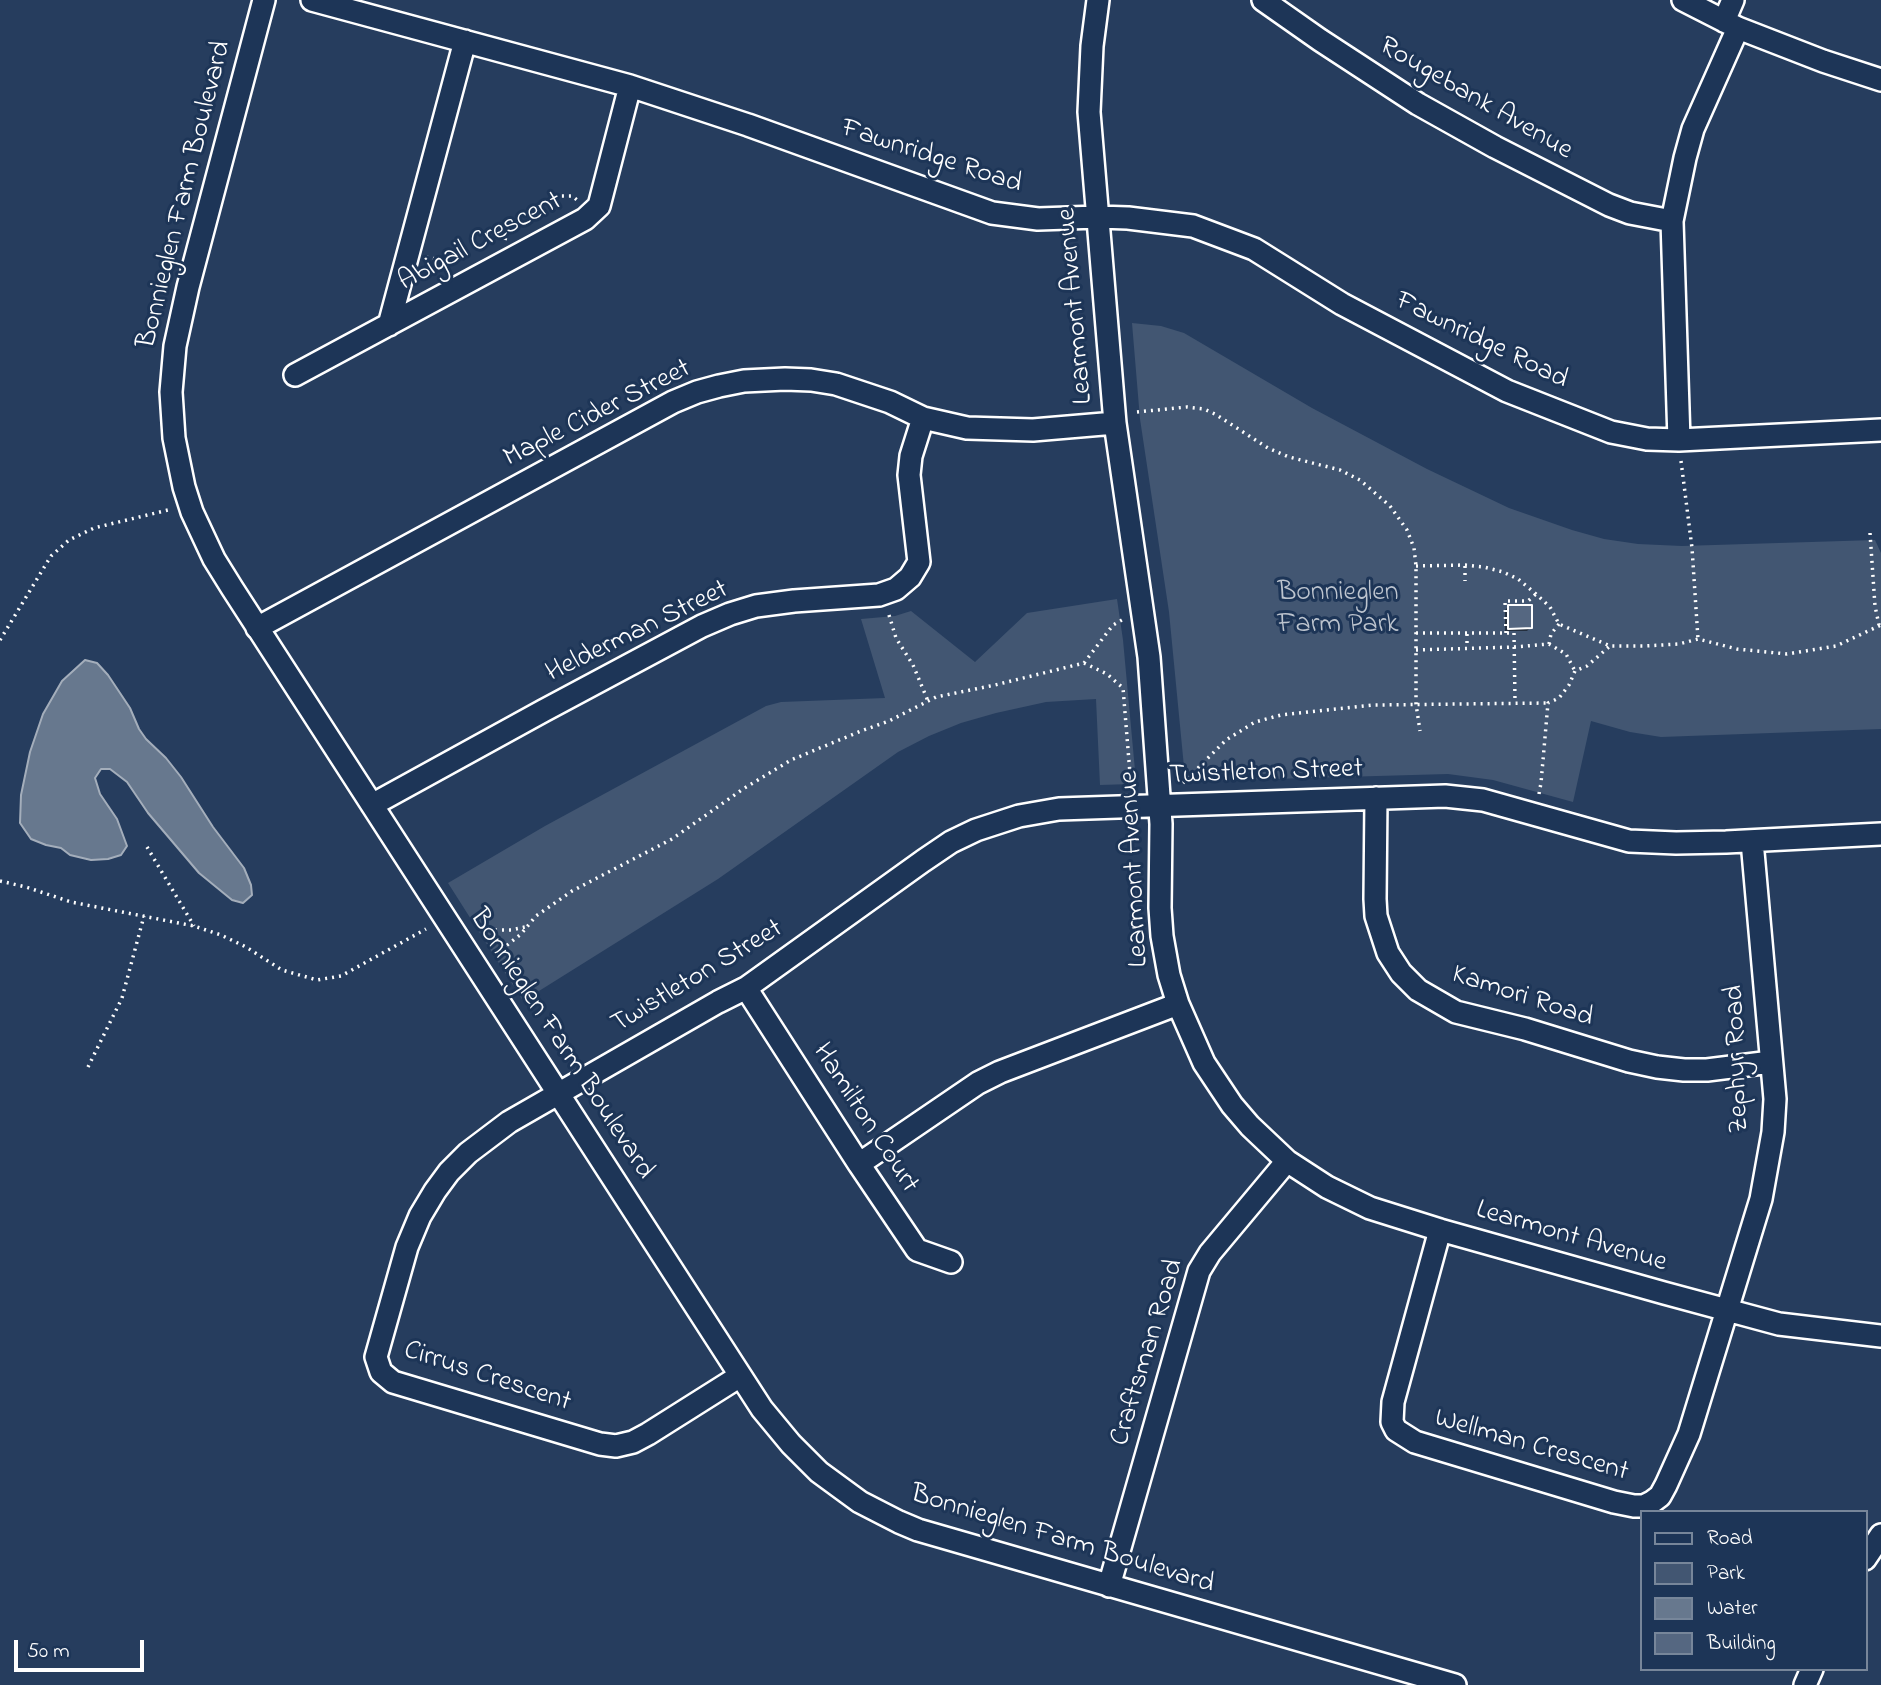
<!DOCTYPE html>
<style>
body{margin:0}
#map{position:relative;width:1881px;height:1685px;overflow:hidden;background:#263d5e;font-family:"Indie Flower",sans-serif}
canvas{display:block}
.legend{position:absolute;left:1640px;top:1510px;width:228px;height:161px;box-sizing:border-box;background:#1d3557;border:2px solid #77869a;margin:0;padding:9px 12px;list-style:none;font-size:21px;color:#fff}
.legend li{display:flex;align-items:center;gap:14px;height:35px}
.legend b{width:35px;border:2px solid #77869a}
.scale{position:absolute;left:14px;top:1640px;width:130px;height:32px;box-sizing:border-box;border:4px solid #fff;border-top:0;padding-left:9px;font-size:21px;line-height:24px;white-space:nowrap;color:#fff;-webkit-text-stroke:5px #1d3557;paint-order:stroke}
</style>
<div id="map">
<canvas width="1881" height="1685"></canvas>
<ul class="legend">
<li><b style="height:9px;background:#1d3557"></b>Road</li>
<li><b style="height:19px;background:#425672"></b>Park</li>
<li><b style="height:19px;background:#67788e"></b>Water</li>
<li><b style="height:19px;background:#556781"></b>Building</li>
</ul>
<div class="scale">50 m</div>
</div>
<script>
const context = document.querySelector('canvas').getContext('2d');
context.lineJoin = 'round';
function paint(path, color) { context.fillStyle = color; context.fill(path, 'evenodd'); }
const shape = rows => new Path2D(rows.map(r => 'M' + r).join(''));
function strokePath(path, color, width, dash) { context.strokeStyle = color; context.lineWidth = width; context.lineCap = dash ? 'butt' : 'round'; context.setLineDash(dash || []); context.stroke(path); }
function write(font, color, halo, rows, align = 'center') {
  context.font = font + ' "Indie Flower",sans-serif'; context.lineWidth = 6; context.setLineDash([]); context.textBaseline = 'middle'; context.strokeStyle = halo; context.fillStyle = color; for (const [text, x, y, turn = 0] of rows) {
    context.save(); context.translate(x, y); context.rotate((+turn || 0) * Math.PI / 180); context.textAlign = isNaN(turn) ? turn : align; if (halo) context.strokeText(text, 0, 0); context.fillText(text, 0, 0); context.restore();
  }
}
paint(shape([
 [1132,323,1161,326,1184,333,1312,408,1427,469,1509,508,1572,530,1604,539,1638,544,1682,546,1875,540,1881,553,1881,729,1661,737,1630,732,1591,721,1573,802,1493,780,1448,774,1201,781,1184,767,1169,612,1140,419],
 [1117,599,1123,640,1136,781,1132,784,1100,785,1096,699,1046,702,996,713,961,723,929,736,898,752,718,879,523,1001,448,883,545,826,766,706,781,702,885,698,861,619,895,616,911,611,975,662,1027,613]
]), '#425672');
const water = shape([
 [85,660,97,663,108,675,130,708,139,729,146,739,166,758,181,777,213,827,244,868,251,885,252,895,243,903,232,900,199,873,148,813,127,782,110,769,101,769,95,778,100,794,117,819,127,846,121,855,108,859,91,860,70,855,61,848,46,845,31,839,20,823,21,795,30,752,43,714,62,681,85,660]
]);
paint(water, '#67788e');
strokePath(water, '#a4aebb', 2);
paint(shape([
 [1508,607,1530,628,1527,631,1505,631,1505,610]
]), '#0007');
const building = shape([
 [1508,605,1532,605,1532,628,1508,629,1508,605]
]);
paint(building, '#556781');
strokePath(building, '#fff', 2);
const minor = shape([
 [264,0,188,287,175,346,171,392,174,438,184,487,192,512,214,559,232,588,762,1409,791,1444,819,1472,860,1502,899,1522,918,1530,1455,1685],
 [312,0,630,86,748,125,992,213,1038,219,1098,217,1128,218,1193,226,1254,249,1342,304,1507,391,1611,432,1647,439,1679,440,1881,430],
 [1098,0,1092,46,1089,112,1115,423,1149,657,1161,824,1160,908,1162,936,1169,975,1178,1004,1204,1063,1232,1105,1250,1126,1287,1161,1327,1187,1370,1208,1440,1230,1664,1293,1779,1324,1881,1336],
 [1263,0,1320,40,1418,104,1495,147,1609,205,1630,213,1672,221],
 [1683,0,1738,28,1823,61,1881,80],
 [1724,21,1733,0],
 [389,325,465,41],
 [295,375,585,219,599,206,630,86],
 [1679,440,1672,221,1685,158,1693,129,1738,28],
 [257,628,673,402,697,392,719,386,744,381,785,379,811,380,836,384,890,402,923,418,967,428,1033,430,1115,423],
 [1376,798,1375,899,1376,916,1388,953,1401,973,1418,990,1456,1012,1525,1029,1629,1061,1657,1067,1684,1070,1707,1070,1771,1062],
 [372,805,543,711,702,626,730,614,756,606,794,601,879,595,896,589,910,577,919,562,909,475,911,456,923,418],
 [746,988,859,1164,917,1250,951,1262],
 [859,1164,978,1083,1000,1072,1178,1004],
 [1440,1230,1393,1402,1392,1422,1396,1430,1415,1442,1614,1502,1634,1506,1644,1506,1652,1502,1660,1496,1666,1485,1689,1434,1761,1199,1773,1132,1775,1099,1752,841],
 [740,1376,648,1434,633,1442,616,1446,600,1444,393,1382,381,1372,376,1357,407,1247,420,1216,435,1191,449,1172,468,1153,509,1122,718,1002,746,988,923,861,951,842,976,830,1019,816,1059,809,1445,796,1483,800,1629,841,1676,843,1726,842,1881,834],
 [1865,1559,1881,1535],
 [1109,1586,1199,1271,1210,1253,1287,1161],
 [1805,1685,1812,1669]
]);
strokePath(minor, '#fff', 26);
strokePath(shape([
 [505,240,510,224,519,215,556,196,572,196,577,200],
 [426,257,460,264],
 [1137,412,1187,407,1204,409,1215,414,1268,448,1289,457,1340,470,1360,480,1390,506,1407,530,1414,548,1416,566,1416,704,1420,731],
 [1681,461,1692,548,1698,639],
 [1870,533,1875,606,1879,625],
 [1416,566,1465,565,1484,567,1503,572,1518,579,1536,594,1550,607,1559,624,1610,646,1644,646,1679,644,1698,639,1737,649,1787,654,1836,646,1881,625],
 [1465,566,1465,581],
 [889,615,896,638,913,665,928,701],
 [1416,633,1514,633,1515,702],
 [1506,633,1505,601,1528,601,1536,594],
 [1467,634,1467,648],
 [0,640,51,556,69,540,94,528,168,510],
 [1549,644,1551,634,1559,624],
 [1416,650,1514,647,1549,644,1566,654,1575,671],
 [1084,663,1107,674,1123,688,1131,786,1134,786],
 [1183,783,1226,740,1255,722,1281,715,1374,705,1548,703],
 [1539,794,1541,783,1548,703,1559,698,1569,685,1575,671,1587,666,1610,646],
 [147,847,194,926],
 [0,881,26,887,71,902,194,926,221,935,246,947,282,970,317,980,341,976,426,929],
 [481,930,511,930,525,927],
 [496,954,521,934,536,916,572,891,672,839,743,789,791,760,861,731,889,721,936,697,995,685,1084,663,1113,625,1122,620],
 [88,1067,122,998,144,916]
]), '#fff', 3.5, [2, 5]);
strokePath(minor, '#1d3557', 21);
write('28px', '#fff', '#1d3557', [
 ["Rougebank Avenue",1475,100,30],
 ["Fawnridge Road",931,158,18],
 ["Bonnieglen Farm Boulevard",186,195,-76],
 ["Abigail Crescent",481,243,-28],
 ["Learmont Avenue",1077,306,-95],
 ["Fawnridge Road",1481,342,26],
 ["Maple Cider Street",598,415,-27],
 ["Helderman Street",638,633,-26],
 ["Twistleton Street",1266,774,-2],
 ["Learmont Avenue",1136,869,-93],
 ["Twistleton Street",698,978,-31],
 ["Kamori Road",1522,998,18],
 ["Bonnieglen Farm Boulevard",560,1045,57],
 ["Zephyr Road",1739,1059,-92],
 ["Hamilton Court",864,1119,57],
 ["Learmont Avenue",1571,1238,16],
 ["Craftsman Road",1149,1353,-73],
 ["Cirrus Crescent",487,1378,18],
 ["Wellman Crescent",1531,1447,16],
 ["Bonnieglen Farm Boulevard",1062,1541,17]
]);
write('28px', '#bdc4ce', '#1d3557', [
 ["Bonnieglen",1338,594],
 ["Farm Park",1338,626]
]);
</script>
